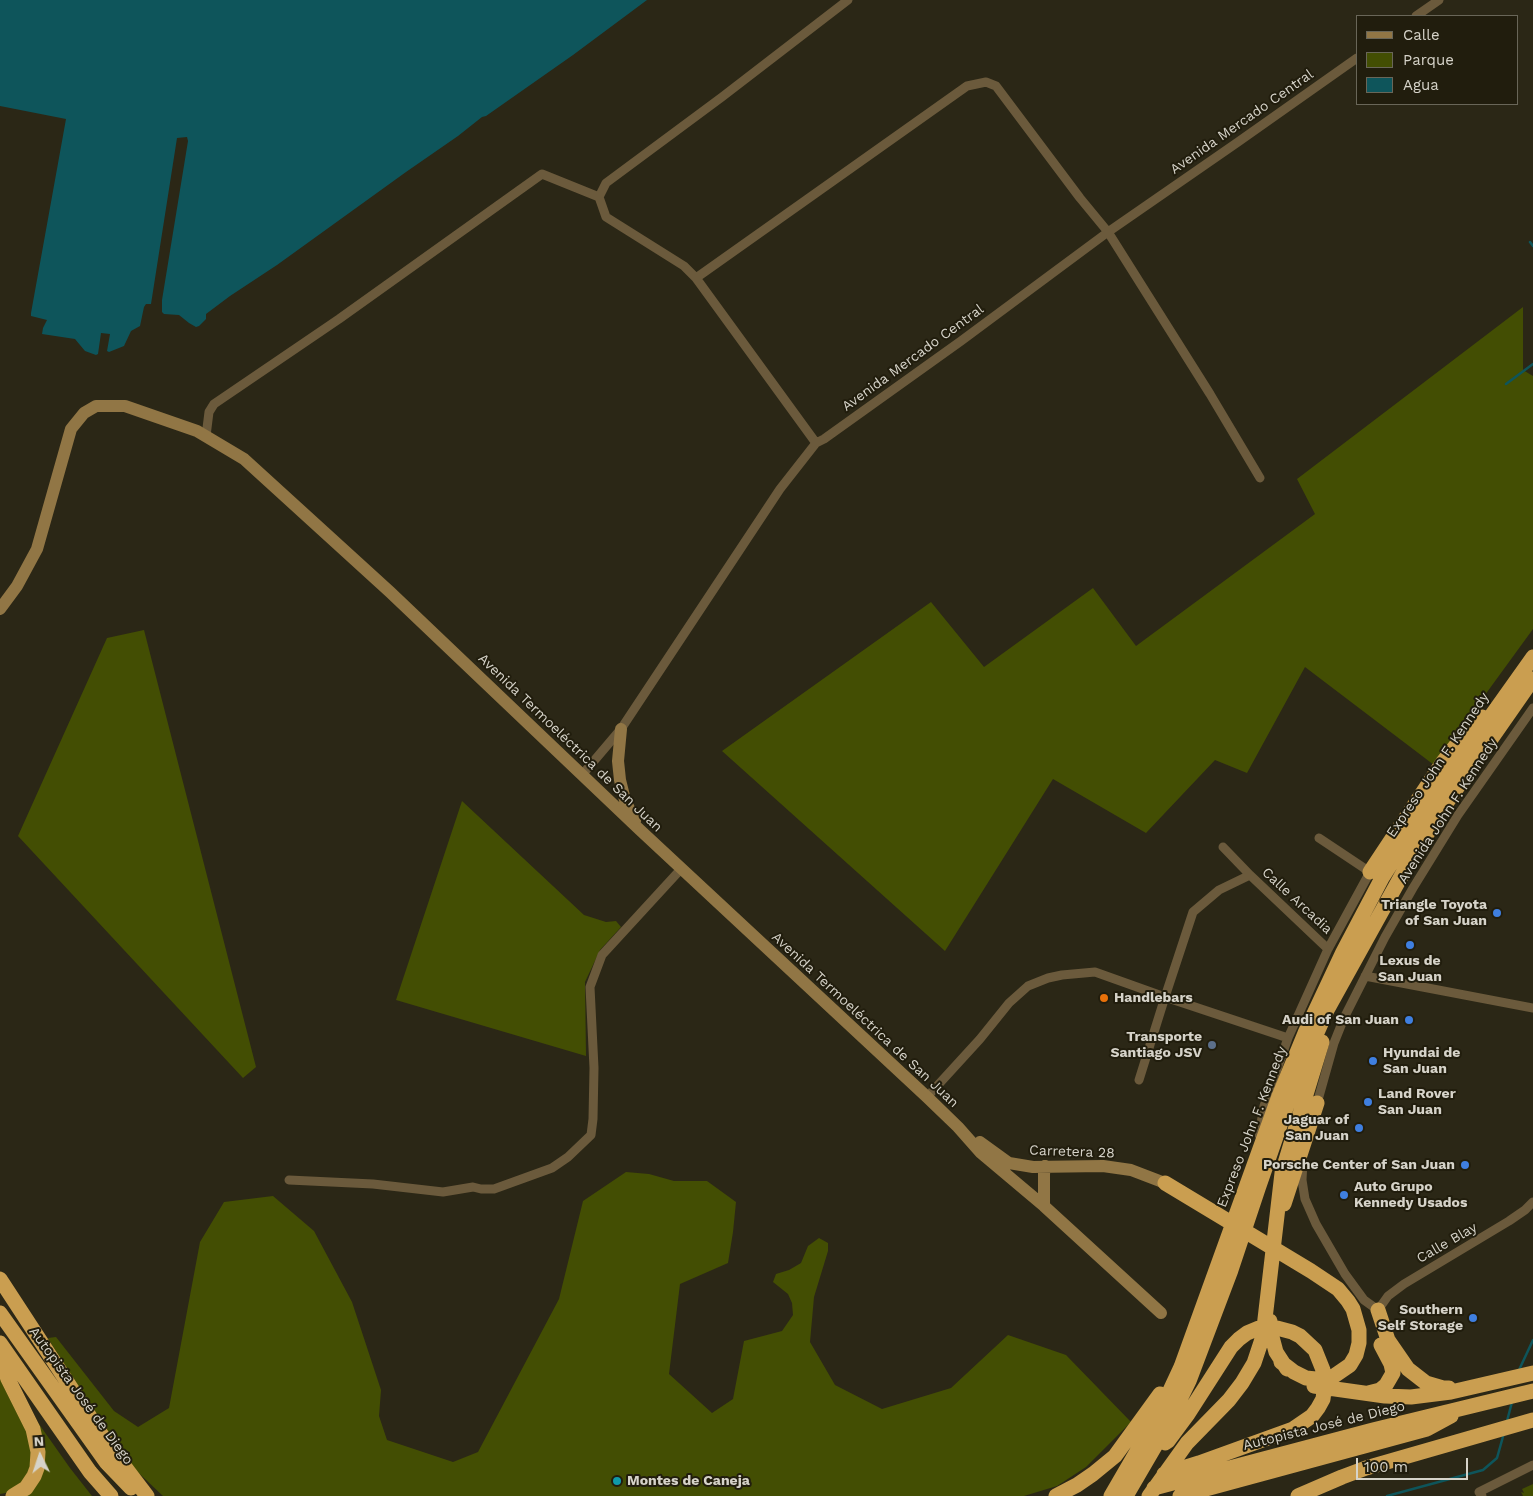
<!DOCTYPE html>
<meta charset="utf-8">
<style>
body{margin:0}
#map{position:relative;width:1533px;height:1496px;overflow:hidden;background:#2b2716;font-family:"Work Sans",sans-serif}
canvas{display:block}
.legend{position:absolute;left:1356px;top:15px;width:162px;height:90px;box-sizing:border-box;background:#211d0d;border:1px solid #696658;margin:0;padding:6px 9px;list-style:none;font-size:15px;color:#d6d3c9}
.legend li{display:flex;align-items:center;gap:10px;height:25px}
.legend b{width:25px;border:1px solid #696658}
.north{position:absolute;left:15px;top:1431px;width:50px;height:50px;-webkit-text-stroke:4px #211d0d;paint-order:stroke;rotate:356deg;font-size:14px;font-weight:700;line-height:20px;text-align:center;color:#d6d3c9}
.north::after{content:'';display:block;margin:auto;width:18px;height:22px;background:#d6d3c9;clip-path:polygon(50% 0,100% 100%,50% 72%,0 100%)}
.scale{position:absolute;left:1356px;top:1458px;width:112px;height:22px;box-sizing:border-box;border:2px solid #d6d3c9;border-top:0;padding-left:6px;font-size:15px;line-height:18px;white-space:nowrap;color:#d6d3c9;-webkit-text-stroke:4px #211d0d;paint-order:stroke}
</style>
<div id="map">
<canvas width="1533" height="1496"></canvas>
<ul class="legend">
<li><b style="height:6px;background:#917645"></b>Calle</li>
<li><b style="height:14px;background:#434e03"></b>Parque</li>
<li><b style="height:14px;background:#0e555b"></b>Agua</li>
</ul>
<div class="north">N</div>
<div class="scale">100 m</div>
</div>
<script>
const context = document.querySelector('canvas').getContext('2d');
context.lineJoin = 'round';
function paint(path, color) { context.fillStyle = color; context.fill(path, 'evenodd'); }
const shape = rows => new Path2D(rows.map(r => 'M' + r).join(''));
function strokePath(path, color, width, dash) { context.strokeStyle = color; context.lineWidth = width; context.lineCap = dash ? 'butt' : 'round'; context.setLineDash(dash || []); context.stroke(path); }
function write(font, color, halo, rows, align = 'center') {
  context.font = font + ' "Work Sans",sans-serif'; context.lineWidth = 4; context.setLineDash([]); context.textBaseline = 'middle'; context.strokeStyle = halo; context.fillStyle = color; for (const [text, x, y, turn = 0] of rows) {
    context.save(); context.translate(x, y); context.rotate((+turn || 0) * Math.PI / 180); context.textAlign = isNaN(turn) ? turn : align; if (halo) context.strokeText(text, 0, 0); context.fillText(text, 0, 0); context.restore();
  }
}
paint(shape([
 [1523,307,1523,370,1533,376,1533,629,1434,765,1305,667,1247,773,1215,760,1146,833,1053,779,945,951,722,751,931,602,984,667,1093,588,1136,646,1315,514,1297,479],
 [144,630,256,1067,243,1078,18,836,107,638],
 [462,801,584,915,606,922,616,921,621,927,600,950,585,982,586,1056,396,1000],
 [626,1172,649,1174,674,1181,707,1181,736,1202,733,1232,728,1263,680,1284,669,1374,712,1413,733,1399,744,1341,782,1331,793,1315,792,1303,788,1294,773,1282,776,1274,789,1270,801,1263,808,1246,819,1238,828,1243,828,1251,814,1297,810,1342,835,1385,882,1409,951,1388,1008,1335,1066,1355,1131,1422,1086,1467,1057,1486,1024,1496,163,1496,125,1460,82,1394,48,1338,56,1337,114,1411,138,1427,169,1408,200,1242,224,1202,273,1196,314,1231,352,1302,381,1390,379,1416,387,1440,453,1462,478,1452,559,1299,583,1201],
 [0,1370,35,1450,26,1479,11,1492,0,1494],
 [34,1417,70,1468,92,1496,20,1496,35,1481],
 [1533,1484,1533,1496,1523,1496,1521,1492,1524,1493,1522,1489]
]), '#434e03');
paint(shape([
 [0,0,647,0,573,55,486,116,482,117,458,136,406,172,277,265,230,296,206,314,206,319,199,326,196,327,189,323,179,315,164,314,162,312,162,300,188,141,187,137,177,138,151,304,146,304,144,307,140,326,131,331,124,346,109,352,107,351,110,334,101,333,98,354,96,355,85,351,75,339,42,334,43,328,47,320,31,316,31,313,66,119,0,106]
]), '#0e555b');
strokePath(shape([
 [1530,242,1533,246],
 [1506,384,1533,364],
 [1519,1370,1533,1340],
 [1507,1421,1512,1402],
 [1387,1496,1483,1470,1497,1458,1504,1433]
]), '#0e555b', 2.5);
strokePath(shape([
 [1416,16,1439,0],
 [696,278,967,86,986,82,996,86,1080,198,1108,232,1210,394,1260,478],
 [206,436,209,412,214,404,339,319,542,174,599,197],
 [816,443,696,278,684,266,606,217,599,197,606,183,722,97,848,0],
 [582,775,621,729,780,489,816,443,824,439,961,341,1108,232,1238,142,1357,58],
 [1223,847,1250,875,1328,949],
 [1365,976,1533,1008],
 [1139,1080,1165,997,1193,912,1219,890,1250,875],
 [927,1097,980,1039,1009,1003,1028,986,1048,978,1062,975,1095,972,1165,997,1288,1038],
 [1316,1107,1334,1043,1344,1018,1385,937,1413,888,1458,815,1533,708],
 [1259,1135,1264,1106,1288,1038,1328,949,1370,872,1319,838],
 [1303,1161,1302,1180,1305,1199,1316,1224,1345,1274,1364,1300,1378,1310,1388,1296,1404,1284,1509,1221,1525,1210,1533,1202],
 [289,1180,373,1184,443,1192,473,1187,481,1189,494,1189,552,1168,568,1157,591,1135,593,1119,594,1068,590,987,602,955,681,869],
 [1482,1496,1479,1492,1533,1465]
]), '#6b5a3c', 9);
strokePath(shape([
 [0,609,17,586,37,549,71,429,84,413,96,406,125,406,197,431,244,459,390,592,640,830,927,1097,958,1127,981,1153,1044,1206,1161,1313],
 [621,729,618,761,620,780,625,800,635,821],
 [980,1142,1009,1163,1033,1167,1103,1166,1131,1170,1165,1183],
 [1044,1206,1044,1174,1045,1166]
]), '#917645', 12);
strokePath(shape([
 [1370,872,1443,762,1472,725,1482,717],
 [1165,1183,1311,1271,1338,1289,1348,1301,1353,1309,1359,1330,1359,1343,1356,1355,1350,1365,1334,1376,1328,1378,1316,1379,1306,1378,1294,1372,1281,1362],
 [1284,1204,1317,1103],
 [0,1279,109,1446,147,1496],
 [1378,1310,1388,1340,1408,1369,1426,1383,1443,1388,1449,1388],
 [0,1313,106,1462,131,1488],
 [1270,1321,1272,1337,1276,1352,1287,1369],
 [0,1343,90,1472,111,1496],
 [0,1358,8,1379,33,1429,38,1452,37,1468,34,1476,26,1488,13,1496],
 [1314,1386,1385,1396,1411,1397,1451,1392,1533,1373],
 [1368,1393,1380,1390,1386,1385,1393,1373,1391,1364,1381,1345],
 [1164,1474,1199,1463,1293,1429,1312,1416,1318,1408,1323,1399,1324,1391,1323,1370,1315,1350,1300,1336,1292,1332,1277,1328,1259,1328,1247,1333,1239,1339,1231,1347,1188,1414,1168,1441,1165,1443],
 [1154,1488,1373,1430,1533,1391],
 [1056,1496,1077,1485,1093,1474,1115,1456,1160,1394],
 [1111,1496,1161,1410,1181,1367,1279,1096,1305,1033,1343,952,1382,878,1432,799,1533,657],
 [1126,1496,1168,1424,1189,1381,1231,1270,1258,1189,1294,1085,1327,1010,1403,873,1443,808,1533,679],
 [1149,1496,1187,1443,1229,1400,1242,1383,1254,1363,1263,1336,1282,1173,1322,1042],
 [1180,1496,1427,1429,1451,1416],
 [1298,1496,1342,1477,1366,1468,1533,1420]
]), '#ca9e50', 15);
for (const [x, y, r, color] of [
 [1497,913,5,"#3f7fe0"],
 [1410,945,5,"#3f7fe0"],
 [1104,998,5,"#e8710a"],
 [1409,1020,5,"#3f7fe0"],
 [1212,1045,5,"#5c6f8a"],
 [1373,1061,5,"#3f7fe0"],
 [1368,1102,5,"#3f7fe0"],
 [1359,1128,5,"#3f7fe0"],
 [1465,1165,5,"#3f7fe0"],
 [1344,1195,5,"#3f7fe0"],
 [1473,1318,5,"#3f7fe0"],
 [617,1481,5,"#0f9aa8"]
]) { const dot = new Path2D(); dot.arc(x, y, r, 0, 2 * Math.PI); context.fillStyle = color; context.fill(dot); strokePath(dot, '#211d0d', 2); }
write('14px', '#d6d3c9', '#211d0d', [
 ["Avenida Mercado Central",1242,122,-35],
 ["Avenida Mercado Central",913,358,-36],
 ["Avenida Termoeléctrica de San Juan",570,743,44],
 ["Expreso John F. Kennedy",1438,765,-56],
 ["Avenida John F. Kennedy",1448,811,-57],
 ["Calle Arcadia",1297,901,43],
 ["Avenida Termoeléctrica de San Juan",865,1020,43],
 ["Expreso John F. Kennedy",1252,1127,-69],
 ["Carretera 28",1072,1152,2],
 ["Calle Blay",1447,1243,-30],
 ["Autopista José de Diego",81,1396,54],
 ["Autopista José de Diego",1324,1426,-14]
]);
write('bold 14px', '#d6d3c9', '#211d0d', [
 ["Triangle Toyota",1487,905],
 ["of San Juan",1487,921],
 ["Lexus de",1410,961,"center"],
 ["San Juan",1410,977,"center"],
 ["Handlebars",1114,998,"left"],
 ["Audi of San Juan",1399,1020],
 ["Transporte",1202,1037],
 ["Santiago JSV",1202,1053],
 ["Hyundai de",1383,1053,"left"],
 ["San Juan",1383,1069,"left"],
 ["Land Rover",1378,1094,"left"],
 ["San Juan",1378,1110,"left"],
 ["Jaguar of",1349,1120],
 ["San Juan",1349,1136],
 ["Porsche Center of San Juan",1455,1165],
 ["Auto Grupo",1354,1187,"left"],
 ["Kennedy Usados",1354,1203,"left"],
 ["Southern",1463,1310],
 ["Self Storage",1463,1326],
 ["Montes de Caneja",627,1481,"left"]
], 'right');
</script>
